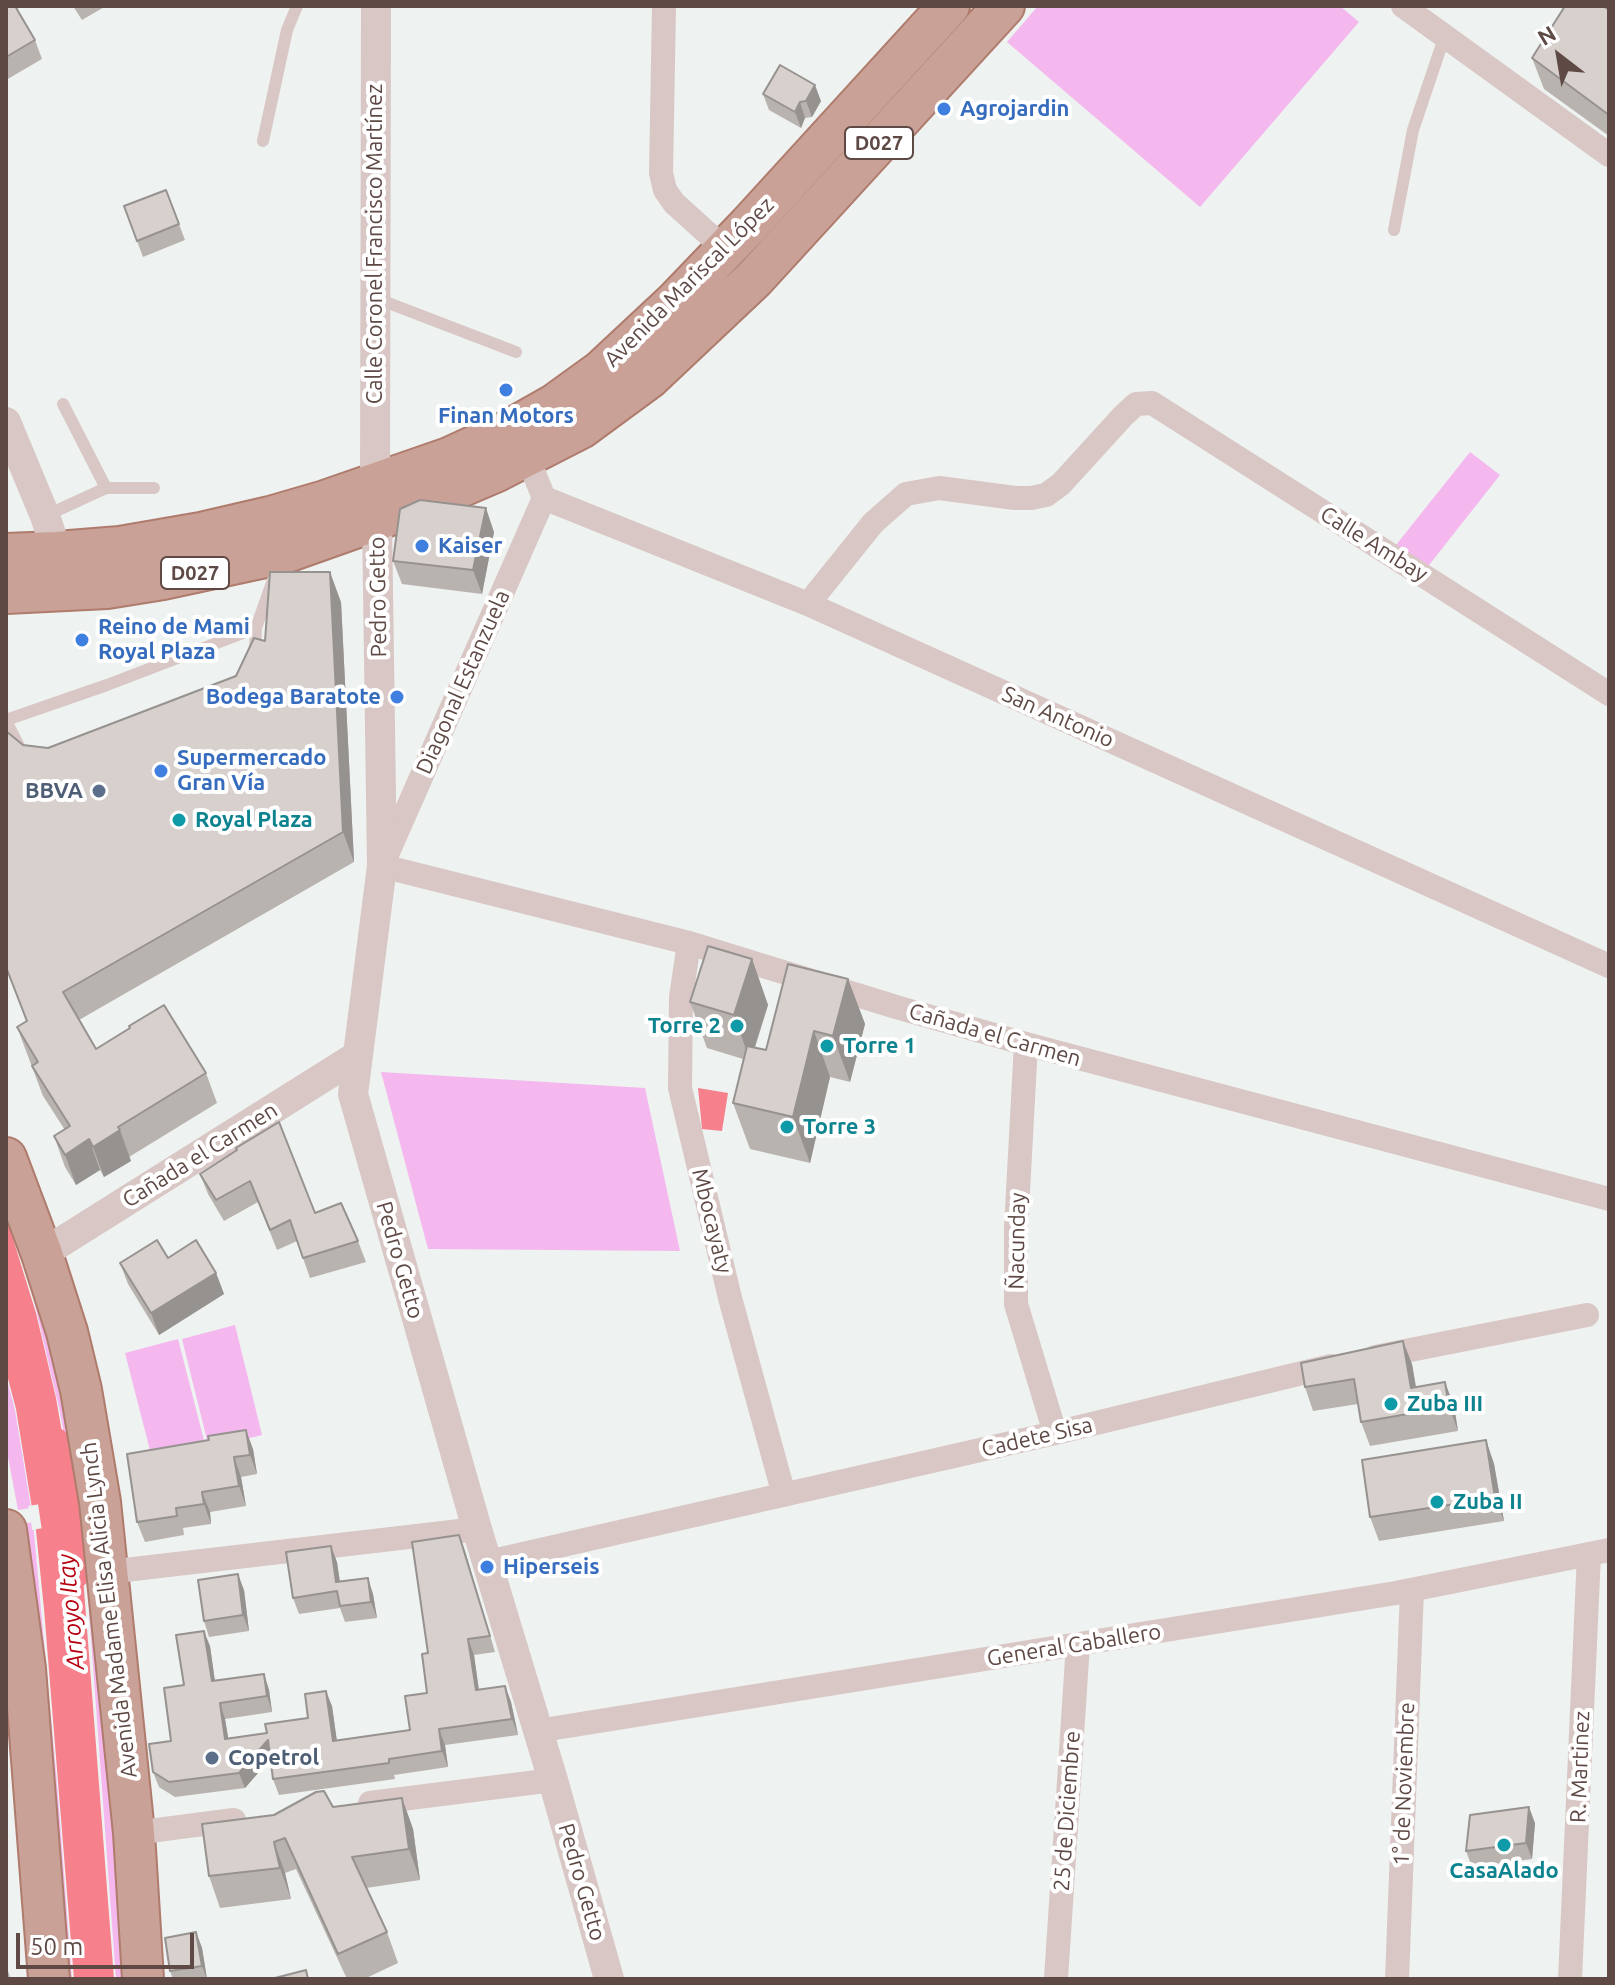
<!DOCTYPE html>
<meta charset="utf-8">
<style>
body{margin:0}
#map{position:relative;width:1615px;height:1985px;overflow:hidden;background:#eef2f1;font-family:Ubuntu,sans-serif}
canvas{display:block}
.frame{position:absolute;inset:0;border:8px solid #5e4945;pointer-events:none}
.north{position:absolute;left:1519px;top:16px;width:80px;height:80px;-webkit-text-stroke:6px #fff;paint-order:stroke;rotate:329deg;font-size:22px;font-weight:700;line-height:32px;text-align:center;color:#5e4945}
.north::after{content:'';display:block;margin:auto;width:28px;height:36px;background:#5e4945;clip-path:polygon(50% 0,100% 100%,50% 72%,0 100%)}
.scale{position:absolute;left:16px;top:1933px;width:178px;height:36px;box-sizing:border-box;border:4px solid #5e4945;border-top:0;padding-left:10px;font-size:24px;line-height:28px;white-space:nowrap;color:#5e4945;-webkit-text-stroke:6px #fff;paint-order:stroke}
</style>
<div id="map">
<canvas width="1615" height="1985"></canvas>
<div class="frame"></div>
<div class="north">N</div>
<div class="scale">50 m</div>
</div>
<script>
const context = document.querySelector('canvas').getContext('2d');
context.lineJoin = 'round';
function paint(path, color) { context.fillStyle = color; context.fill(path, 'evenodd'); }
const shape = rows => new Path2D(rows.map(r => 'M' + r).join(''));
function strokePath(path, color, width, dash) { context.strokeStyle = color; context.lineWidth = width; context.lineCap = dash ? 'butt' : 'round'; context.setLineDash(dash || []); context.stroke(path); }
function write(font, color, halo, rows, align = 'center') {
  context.font = font + ' Ubuntu,sans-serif'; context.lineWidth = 8; context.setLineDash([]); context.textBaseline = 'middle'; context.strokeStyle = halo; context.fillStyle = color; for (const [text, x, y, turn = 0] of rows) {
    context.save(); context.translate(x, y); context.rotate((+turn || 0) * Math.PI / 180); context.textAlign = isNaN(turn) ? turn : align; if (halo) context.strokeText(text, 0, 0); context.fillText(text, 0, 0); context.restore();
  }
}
paint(shape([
 [1038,6,1340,6,1359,22,1200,207,1007,42],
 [1470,452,1500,475,1426,569,1396,545],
 [381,1072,645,1088,680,1251,428,1249],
 [39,1285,85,1500,76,1502,60,1412,31,1288],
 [235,1325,262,1435,209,1448,182,1339],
 [178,1339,206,1448,153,1462,125,1353],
 [6,1376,15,1410,31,1508,18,1510,6,1446],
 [88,1519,129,1979,116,1979,88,1598,80,1520],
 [33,1522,57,1783,72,1979,63,1979,20,1524]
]), '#f4b8ef');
paint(shape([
 [698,1088,728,1093,722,1131,702,1129],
 [6,1216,36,1313,56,1398,74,1501,65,1503,67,1514,77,1513,79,1525,114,1979,74,1979,44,1609,35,1521,66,1515,64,1503,32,1508,16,1409,6,1371]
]), '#f6808b');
paint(shape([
 [78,1498,77,1504,69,1506,70,1510,80,1510,83,1521,32,1530,31,1521,33,1518,62,1512,61,1507,32,1512,29,1510,28,1506]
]), '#eef2f1');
strokePath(shape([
 [51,1447,69,1571]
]), '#f6808b', 42);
const trunk = shape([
 [6,554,57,552,120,547,201,533,270,517,325,501,449,458,508,431,554,405,601,371,676,301,749,225,949,6],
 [6,593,107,588,163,579,284,553,377,520,448,492,497,471,581,428,649,378,754,279,1004,6],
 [6,1158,42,1254,67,1332,81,1390,100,1502,134,1833,143,1979],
 [6,1530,25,1669,49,1979]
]);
strokePath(trunk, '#af7b6c', 44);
strokePath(shape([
 [263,141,287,30,297,6],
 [1394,230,1413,130,1444,38],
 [378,299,516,352],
 [63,404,106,488],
 [45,516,106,488,154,488],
 [255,652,256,628,274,577],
 [6,720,107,685,256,628],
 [6,721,21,750]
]), '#d8c7c4', 12);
strokePath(shape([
 [664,6,661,173,665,190,674,203,726,250],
 [1403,6,1609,155],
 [527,456,544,498,808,604,1609,966],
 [544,498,382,866,689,943,896,1007,1026,1044,1609,1199],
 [808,604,873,523,906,494,939,488,1015,498,1031,498,1046,495,1061,484,1123,416,1136,404,1152,403,1609,694],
 [689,943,681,997,680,1088,730,1298,784,1495],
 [1026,1044,1016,1228,1016,1304,1055,1433],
 [1375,1357,1587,1315],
 [488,1562,1055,1433,1331,1366],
 [108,1572,477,1529],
 [537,1731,1396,1593,1609,1550],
 [370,1803,553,1780],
 [134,1833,234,1820],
 [1056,1979,1078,1644],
 [1397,1979,1412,1590],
 [1570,1979,1589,1554]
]), '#d8c7c4', 24);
strokePath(shape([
 [6,422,45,516,57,552],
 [375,482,376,6],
 [377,520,382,866,353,1094,477,1529,553,1780,609,1979],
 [42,1254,357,1056]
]), '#d8c7c4', 30);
strokePath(trunk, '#caa196', 40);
paint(shape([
 [6,6,22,6,17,9,35,40,42,59,6,80],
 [73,6,106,6,82,20],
 [1609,10,1609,136,1544,89,1532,58],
 [763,94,821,101,812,117,805,118,801,128,769,110],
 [166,190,185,240,143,257,124,206],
 [494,532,482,594,402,584,393,561],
 [341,602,354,862,79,1020,96,1049,206,1073,217,1103,129,1157,131,1161,104,1177,100,1170,76,1185,65,1167,54,1136,65,1130,43,1096,17,1027,26,1021,6,968,6,731,23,745,48,748,236,676,265,641],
 [752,959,768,1005,755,1048,766,1050,848,979,865,1024,850,1082,830,1077,810,1163,750,1149,733,1103,743,1059,707,1048,690,1002],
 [237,1150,315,1213,358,1241,366,1262,310,1278,297,1241,277,1250,258,1202,224,1221,208,1194,200,1174],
 [168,1258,216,1273,224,1294,159,1335,128,1284,120,1263],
 [1412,1364,1416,1387,1454,1406,1458,1431,1370,1446,1361,1422,1358,1404,1313,1411,1305,1387],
 [1486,1440,1494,1464,1504,1521,1379,1541,1370,1517],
 [253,1449,257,1474,241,1477,246,1506,210,1512,211,1524,183,1528,184,1535,145,1542,137,1522,127,1454],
 [459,1535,495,1652,474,1655,479,1690,505,1686,511,1702,518,1735,445,1745,448,1767,394,1775,395,1779,279,1795,273,1779,270,1759,245,1788,175,1797,159,1787,153,1772,171,1741,184,1685,210,1646,215,1681,264,1674,269,1690,272,1712,225,1719,228,1738,267,1733,308,1718,332,1706,337,1741,410,1730,427,1693,428,1653],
 [337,1562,340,1582,373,1594,377,1618,345,1622,340,1608,299,1614,293,1598],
 [244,1590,249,1631,209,1637,204,1621],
 [402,1798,413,1829,420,1880,366,1888,387,1932,398,1963,364,1979,347,1979,296,1869,285,1873,291,1899,220,1908,209,1876,333,1807],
 [1535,1823,1532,1859,1472,1867,1466,1851],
 [196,1932,202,1948,207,1979,173,1979,170,1971],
 [6,1966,7,1968,11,1979,6,1979]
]), '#b9b3b0');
paint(shape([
 [815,85,821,101,812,117,806,101],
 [800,102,805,118,801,128,795,112],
 [486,508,494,532,482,594,473,570],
 [330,572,341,602,354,862,343,832],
 [752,959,768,1005,750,1061,734,1015],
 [848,979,865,1024,850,1082,833,1036],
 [814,1031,830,1077,810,1163,793,1117],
 [120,1130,131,1161,104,1177,93,1147],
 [89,1139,100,1170,76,1185,65,1155],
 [216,1273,224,1294,159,1335,151,1313],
 [1403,1341,1412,1364,1420,1412,1411,1388],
 [1445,1382,1454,1406,1458,1431,1449,1407],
 [246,1430,253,1449,257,1474,250,1455],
 [1486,1440,1494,1464,1504,1521,1495,1498],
 [234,1457,241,1477,246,1506,239,1486],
 [202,1492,210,1512,211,1524,204,1504],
 [459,1535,465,1551,495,1652,490,1636],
 [331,1546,337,1562,342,1598,336,1582],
 [238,1574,244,1590,249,1631,243,1615],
 [368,1578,373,1594,377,1618,371,1602],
 [204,1631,210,1646,217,1697,212,1681],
 [468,1639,474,1655,481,1706,476,1690],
 [264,1674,269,1690,272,1712,267,1696],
 [505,1686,511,1702,518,1735,512,1719],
 [326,1691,332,1706,339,1757,333,1741],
 [220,1703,225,1719,231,1754,225,1739],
 [439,1729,445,1745,448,1767,442,1751],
 [268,1740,273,1756,245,1788,239,1773],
 [402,1798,413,1829,420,1880,409,1849],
 [1529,1807,1535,1823,1532,1859,1526,1843],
 [274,1842,285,1873,291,1899,280,1868],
 [6,1866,8,1898,6,1899],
 [196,1932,202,1948,207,1979,202,1966]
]), '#969290');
const building = shape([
 [6,6,15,6,35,40,6,57,6,6],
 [1565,6,1603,6,1609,10,1609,115,1532,58,1565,6],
 [780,65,815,85,806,101,800,102,795,112,763,94,780,65],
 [166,190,179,224,137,241,124,206,166,190],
 [420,500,486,508,473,570,393,561,400,509,420,500],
 [270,572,330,572,343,832,63,992,96,1049,130,1028,129,1026,164,1005,206,1073,118,1127,120,1130,93,1147,89,1139,65,1155,54,1136,70,1126,32,1066,38,1062,17,1027,27,1021,6,967,6,731,23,745,48,748,236,676,254,638,265,641,270,572],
 [708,946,752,959,734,1015,690,1002,708,946],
 [788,964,848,979,833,1036,814,1031,793,1117,733,1103,747,1046,766,1050,788,964],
 [279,1122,315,1213,341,1203,358,1241,303,1258,290,1220,270,1230,250,1181,216,1200,200,1174,237,1150,236,1148,279,1122],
 [157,1240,168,1258,196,1240,216,1273,151,1313,120,1263,157,1240],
 [1403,1341,1411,1388,1445,1382,1449,1407,1361,1422,1354,1379,1305,1387,1301,1363,1403,1341],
 [246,1430,250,1455,234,1457,239,1486,202,1492,204,1504,176,1508,177,1516,137,1522,127,1454,209,1440,208,1436,246,1430],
 [1486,1440,1495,1498,1370,1517,1362,1460,1486,1440],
 [459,1535,490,1636,468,1639,476,1690,505,1686,512,1719,439,1729,442,1751,389,1759,389,1763,273,1779,268,1740,239,1773,169,1782,153,1772,149,1744,171,1741,164,1688,184,1685,176,1635,204,1631,212,1681,264,1674,267,1696,220,1703,225,1739,267,1733,265,1724,308,1718,305,1694,326,1691,333,1741,410,1730,405,1696,427,1693,422,1654,428,1653,412,1542,459,1535],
 [331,1546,336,1582,368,1578,371,1602,340,1606,337,1591,293,1598,286,1552,331,1546],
 [238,1574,243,1615,204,1621,198,1580,238,1574],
 [324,1791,333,1807,402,1798,409,1849,352,1857,387,1932,338,1954,285,1838,274,1842,280,1868,209,1876,202,1824,274,1815,316,1792,324,1791],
 [1529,1807,1526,1843,1466,1851,1470,1815,1529,1807],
 [196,1932,202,1966,170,1971,165,1938,196,1932],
 [306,1970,308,1979,271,1979,306,1970]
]);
paint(building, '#d7d0cd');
strokePath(building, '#969290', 2);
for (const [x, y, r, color] of [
 [944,109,8,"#3f7fe0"],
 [506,390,8,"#3f7fe0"],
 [422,546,8,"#3f7fe0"],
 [82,640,8,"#3f7fe0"],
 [397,697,8,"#3f7fe0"],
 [161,771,8,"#3f7fe0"],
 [99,791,8,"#5c6f8a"],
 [179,820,8,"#0f9aa8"],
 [737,1026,8,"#0f9aa8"],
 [827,1046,8,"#0f9aa8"],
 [787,1127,8,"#0f9aa8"],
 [1391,1404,8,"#0f9aa8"],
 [1437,1502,8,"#0f9aa8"],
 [487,1567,8,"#3f7fe0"],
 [212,1758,8,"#5c6f8a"],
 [1504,1845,8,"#0f9aa8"]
]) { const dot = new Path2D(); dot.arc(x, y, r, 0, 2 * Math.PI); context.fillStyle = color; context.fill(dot); strokePath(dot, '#fff', 3); }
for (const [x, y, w] of [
 [879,143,68],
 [195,573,68]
]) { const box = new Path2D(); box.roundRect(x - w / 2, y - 16, w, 32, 6); context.fillStyle = '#fff'; context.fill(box); strokePath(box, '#5e4945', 2); }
write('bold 20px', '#5e4945', null, [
 ["D027",879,143],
 ["D027",195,573]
]);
write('bold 22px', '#366cbe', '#fff', [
 ["Agrojardin",960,109],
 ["Finan Motors",506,416,"center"],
 ["Kaiser",438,546],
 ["Reino de Mami",98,627],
 ["Royal Plaza",98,652],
 ["Bodega Baratote",381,697,"right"],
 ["Supermercado",177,758],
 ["Gran Vía",177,783],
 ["Hiperseis",503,1567]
], 'left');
write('22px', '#5e4945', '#fff', [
 ["Calle Coronel Francisco Martínez",375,244,-90],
 ["Avenida Mariscal López",689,282,-45],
 ["Calle Ambay",1374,544,32],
 ["Pedro Getto",378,597,-91],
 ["Diagonal Estanzuela",463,682,-66],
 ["San Antonio",1058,717,24],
 ["Cañada el Carmen",995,1035,16],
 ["Cañada el Carmen",200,1155,-32],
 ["Mbocayaty",712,1221,76],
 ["Ñacunday",1017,1241,-89],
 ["Pedro Getto",400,1260,74],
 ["Cadete Sisa",1037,1437,-13],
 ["Avenida Madame Elisa Alicia Lynch",109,1610,-97],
 ["General Caballero",1074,1645,-9],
 ["R. Martinez",1580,1767,-88],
 ["1° de Noviembre",1404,1784,-88],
 ["25 de Diciembre",1067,1811,-86],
 ["Pedro Getto",582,1882,74]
]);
write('bold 22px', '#4e5e75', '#fff', [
 ["BBVA",83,791],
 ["Copetrol",228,1758,"left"]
], 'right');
write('bold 22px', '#0d838f', '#fff', [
 ["Royal Plaza",195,820],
 ["Torre 2",721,1026,"right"],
 ["Torre 1",843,1046],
 ["Torre 3",803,1127],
 ["Zuba III",1407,1404],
 ["Zuba II",1453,1502],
 ["CasaAlado",1504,1871,"center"]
], 'left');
write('italic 24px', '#b60010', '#fff', [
 ["Arroyo Itay",71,1612,-95]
]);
</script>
